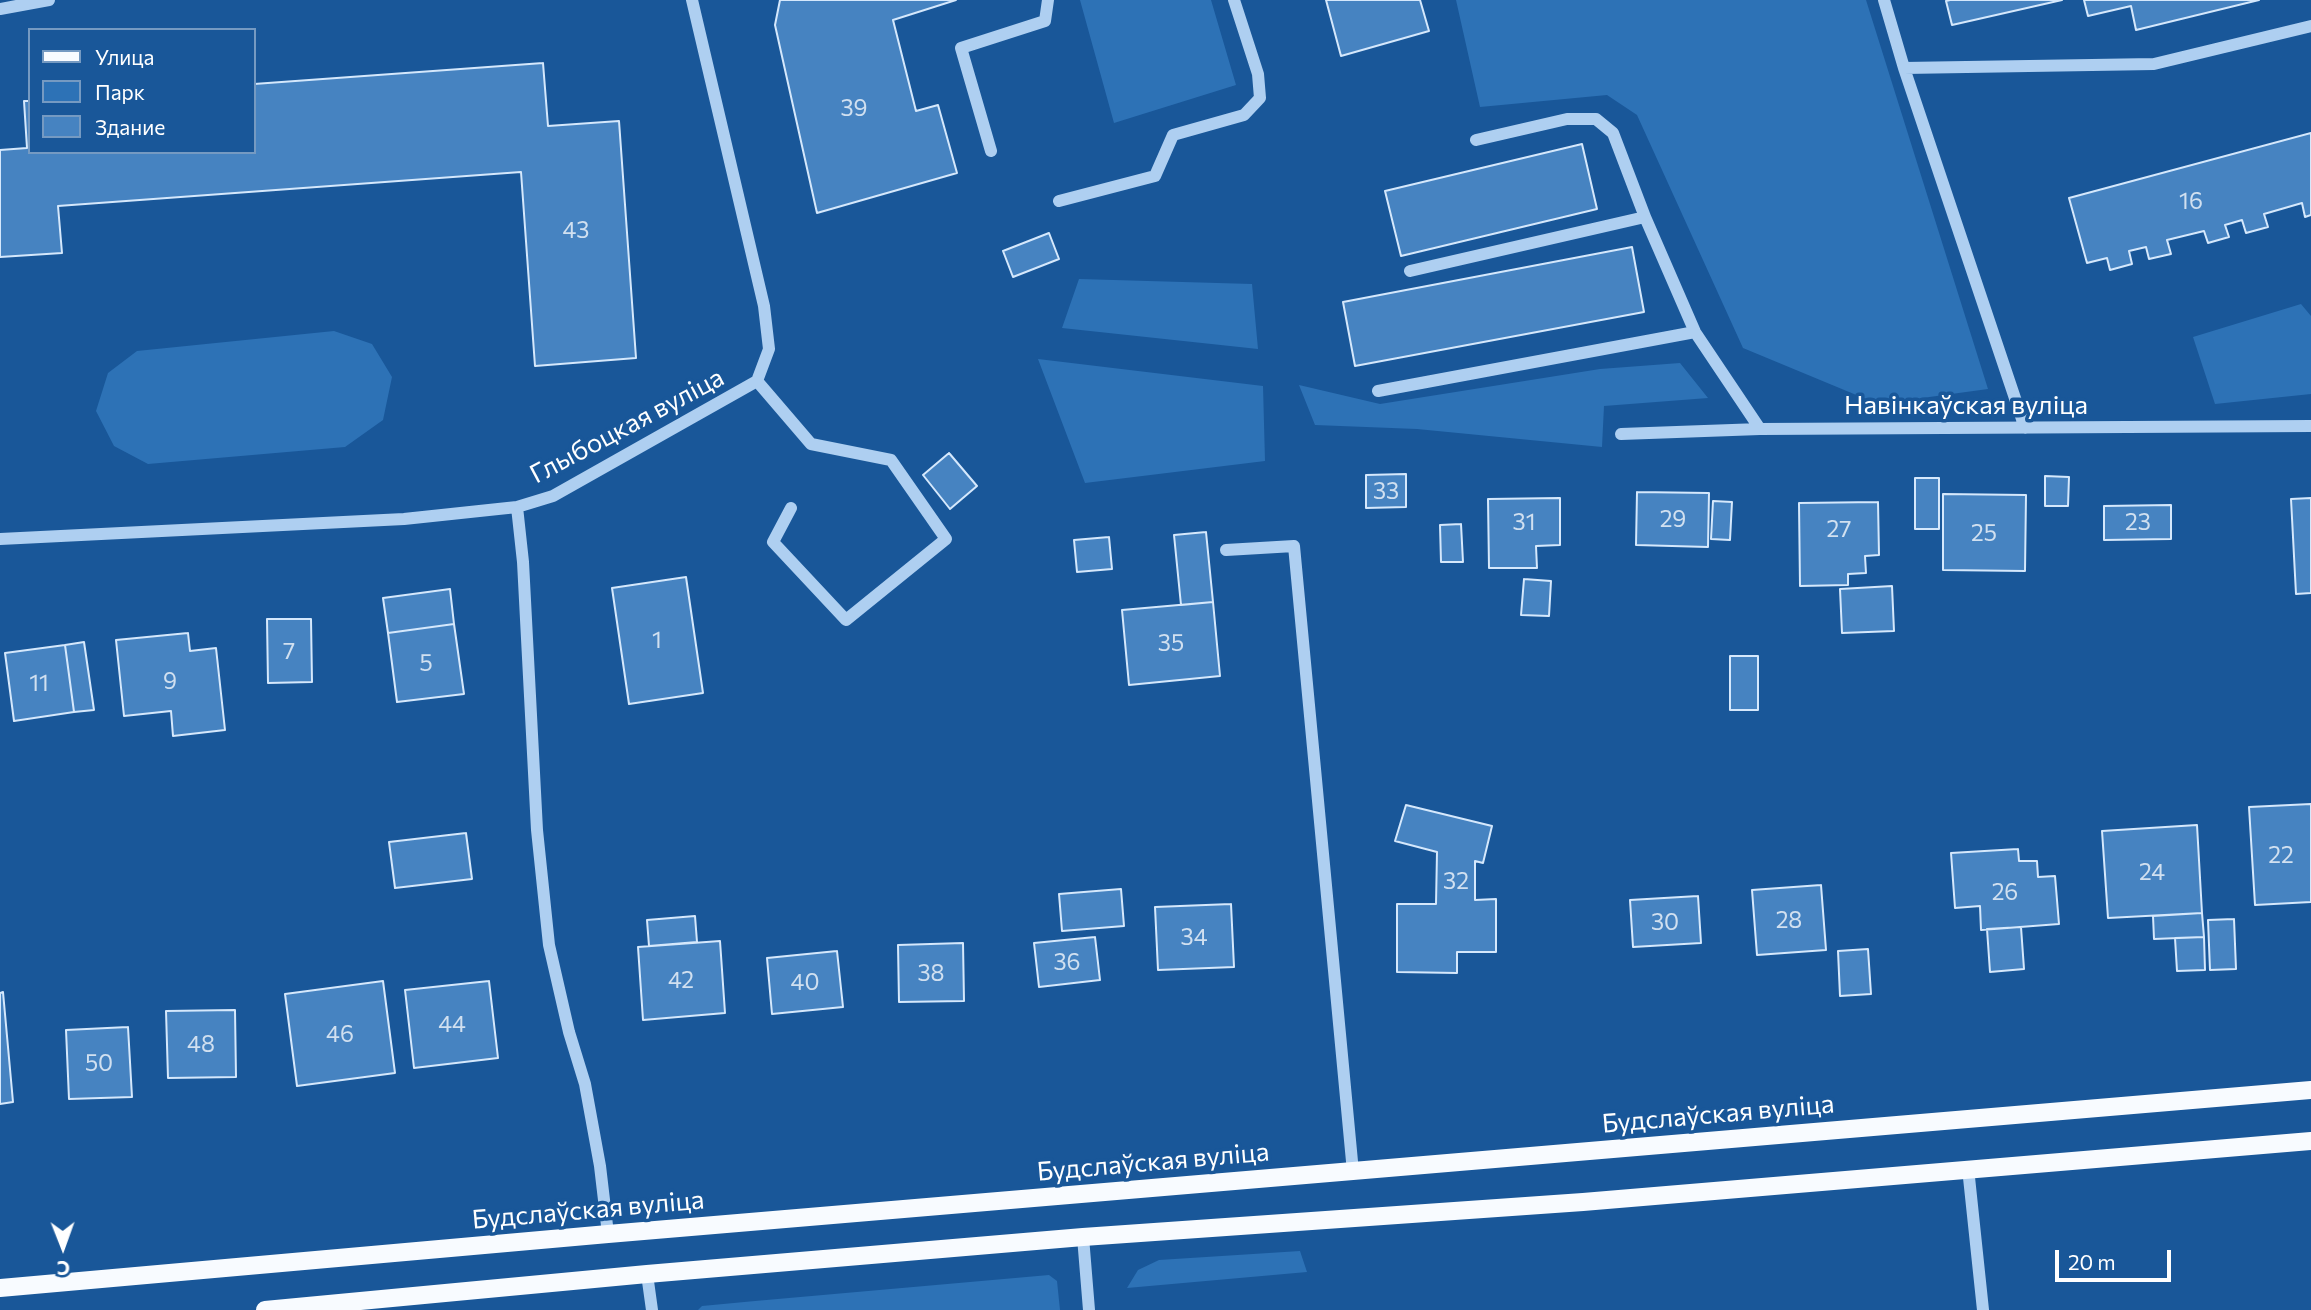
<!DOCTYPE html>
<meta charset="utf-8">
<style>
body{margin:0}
#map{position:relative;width:2311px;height:1310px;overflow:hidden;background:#195799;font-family:Commissioner,sans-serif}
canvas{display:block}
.legend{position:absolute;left:28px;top:28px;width:228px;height:126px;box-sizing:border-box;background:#195799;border:2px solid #759ac2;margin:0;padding:9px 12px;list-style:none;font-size:21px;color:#fff}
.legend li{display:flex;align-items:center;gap:14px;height:35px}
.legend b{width:35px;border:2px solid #759ac2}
.north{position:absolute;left:28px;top:1212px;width:70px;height:70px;-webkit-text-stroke:5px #195799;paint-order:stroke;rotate:179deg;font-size:19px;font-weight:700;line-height:28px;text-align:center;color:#fff}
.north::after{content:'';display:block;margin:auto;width:24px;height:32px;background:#fff;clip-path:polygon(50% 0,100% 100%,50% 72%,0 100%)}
.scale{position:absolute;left:2055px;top:1250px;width:116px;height:32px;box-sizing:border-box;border:4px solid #fff;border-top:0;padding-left:9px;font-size:21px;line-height:24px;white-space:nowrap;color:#fff;-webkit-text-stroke:5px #195799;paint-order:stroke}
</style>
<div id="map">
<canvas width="2311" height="1310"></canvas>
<ul class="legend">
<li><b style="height:9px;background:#f8fbff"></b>Улица</li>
<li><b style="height:19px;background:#2d72b6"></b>Парк</li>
<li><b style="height:19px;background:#4683c1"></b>Здание</li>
</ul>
<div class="north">С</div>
<div class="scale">20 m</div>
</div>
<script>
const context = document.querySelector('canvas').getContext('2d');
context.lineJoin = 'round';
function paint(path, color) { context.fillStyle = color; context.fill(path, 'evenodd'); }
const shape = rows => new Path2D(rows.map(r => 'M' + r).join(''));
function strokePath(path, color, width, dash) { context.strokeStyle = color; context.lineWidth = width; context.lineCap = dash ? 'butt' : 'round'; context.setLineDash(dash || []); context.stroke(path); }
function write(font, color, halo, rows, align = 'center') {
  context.font = font + ' Commissioner,sans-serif'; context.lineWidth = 7; context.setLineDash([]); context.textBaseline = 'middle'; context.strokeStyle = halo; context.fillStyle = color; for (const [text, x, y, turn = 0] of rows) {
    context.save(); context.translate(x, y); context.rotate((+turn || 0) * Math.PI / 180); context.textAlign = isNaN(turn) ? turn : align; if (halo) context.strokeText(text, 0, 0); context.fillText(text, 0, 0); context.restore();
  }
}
paint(shape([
 [1080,0,1211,0,1236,85,1114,123],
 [1456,0,1866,0,1988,389,1878,404,1743,348,1637,115,1607,95,1480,107],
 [1079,279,1252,284,1258,349,1062,328],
 [2301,304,2311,316,2311,394,2215,404,2193,337],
 [334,331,372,344,392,377,383,420,345,447,148,464,114,446,96,411,108,373,137,351],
 [1038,359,1263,386,1265,461,1085,483],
 [1680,363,1708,398,1604,406,1602,447,1417,429,1315,425,1299,385,1380,404,1600,369],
 [1300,1251,1307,1272,1127,1288,1138,1270,1159,1260],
 [1049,1275,1057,1281,1060,1310,698,1310,702,1306,755,1301]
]), '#2d72b6');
const building = shape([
 [780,0,956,0,893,20,916,111,938,105,957,173,817,213,775,25,780,0],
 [1326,0,1420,0,1429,31,1341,56,1326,0],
 [1950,0,2062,0,1952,25,1946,1,1950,0],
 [2084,0,2259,0,2136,30,2131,6,2088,16,2084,0],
 [543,63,548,126,619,121,636,358,535,366,521,172,58,206,62,253,0,257,0,150,27,148,24,101,30,101,30,152,254,152,254,84,543,63],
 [2311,133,2311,215,2305,217,2302,203,2264,214,2268,227,2246,233,2242,220,2225,225,2229,237,2208,243,2204,231,2167,240,2171,254,2149,259,2146,247,2129,251,2132,264,2110,270,2107,258,2087,263,2069,198,2311,133],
 [1582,144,1597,209,1401,256,1385,191,1582,144],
 [1049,233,1059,259,1013,277,1003,251,1049,233],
 [1632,247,1644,312,1355,366,1343,302,1632,247],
 [949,453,977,486,950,509,923,475,949,453],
 [1406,474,1406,507,1366,508,1366,475,1406,474],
 [2045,476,2069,477,2068,506,2045,506,2045,476],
 [1915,478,1939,478,1939,529,1915,529,1915,478],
 [1637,492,1709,493,1708,547,1636,545,1637,492],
 [1943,494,2026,495,2025,571,1943,570,1943,494],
 [1560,498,1560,545,1536,546,1537,568,1489,568,1488,499,1560,498],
 [2311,498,2311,593,2296,594,2291,499,2311,498],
 [1713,501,1732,502,1730,540,1711,539,1713,501],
 [1878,502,1879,555,1865,556,1866,573,1848,574,1848,585,1800,586,1799,503,1878,502],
 [2171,505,2171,539,2104,540,2104,506,2171,505],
 [1461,524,1463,562,1441,562,1440,525,1461,524],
 [1206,532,1213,602,1181,605,1174,535,1206,532],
 [1109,537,1112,569,1077,572,1074,540,1109,537],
 [686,577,703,693,629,704,612,588,686,577],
 [1524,579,1551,581,1549,616,1521,615,1524,579],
 [1892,586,1894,631,1842,633,1840,589,1892,586],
 [450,589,454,624,388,633,383,598,450,589],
 [1213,602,1220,676,1129,685,1122,610,1213,602],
 [267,619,311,619,312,682,268,683,267,619],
 [454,624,464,694,397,702,388,633,454,624],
 [188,633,190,651,216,648,225,730,173,736,171,711,124,716,116,640,188,633],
 [84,642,94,710,74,712,65,645,84,642],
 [65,645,74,712,14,721,5,653,65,645],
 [1730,656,1758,656,1758,710,1730,710,1730,656],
 [2311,804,2311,902,2255,905,2249,807,2311,804],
 [1406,805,1492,826,1483,863,1475,861,1475,900,1496,899,1496,952,1457,952,1457,973,1397,972,1397,904,1436,904,1437,852,1395,841,1406,805],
 [2197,825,2202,913,2108,918,2102,831,2197,825],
 [466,833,472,879,395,888,389,842,466,833],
 [2018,849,2019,861,2037,861,2038,877,2055,876,2059,924,1981,930,1980,906,1955,908,1951,853,2018,849],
 [1821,885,1826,950,1757,955,1752,890,1821,885],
 [1121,889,1124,926,1062,931,1059,894,1121,889],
 [1698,896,1701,943,1633,947,1630,900,1698,896],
 [1231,904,1234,967,1158,970,1155,907,1231,904],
 [2202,913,2204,937,2154,939,2153,916,2202,913],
 [695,916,697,942,649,946,647,920,695,916],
 [2234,919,2236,969,2210,970,2208,920,2234,919],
 [2021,927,2024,969,1990,972,1987,929,2021,927],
 [1095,937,1100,980,1039,987,1034,943,1095,937],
 [2204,937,2205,970,2177,971,2175,938,2204,937],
 [720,941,725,1013,643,1020,638,947,720,941],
 [963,943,964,1001,899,1002,898,945,963,943],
 [1868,949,1871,994,1840,996,1838,951,1868,949],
 [837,951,843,1007,772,1014,767,958,837,951],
 [383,981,395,1073,297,1086,285,994,383,981],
 [489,981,498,1058,414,1068,405,990,489,981],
 [3,992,13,1102,0,1104,0,993,3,992],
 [235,1010,236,1077,168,1078,166,1011,235,1010],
 [128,1027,132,1097,69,1099,66,1030,128,1027]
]);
paint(building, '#4683c1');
strokePath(building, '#d5e8fc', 2);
strokePath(shape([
 [1884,0,1904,68,2025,428],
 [0,9,49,0],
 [1904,68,2154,64,2311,26],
 [1476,140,1567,119,1596,119,1613,133,1645,217,1695,332,1760,429],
 [991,151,961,48,1045,21,1048,0],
 [1059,201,1155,176,1173,135,1244,115,1260,98,1258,74,1234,0],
 [1410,271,1645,217],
 [757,381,811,444,891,460,946,539,846,620,773,542,791,508],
 [1378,391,1695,332],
 [1621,434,1760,429,2311,426],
 [517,507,523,562,537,830,549,945,569,1032,585,1084,600,1166,608,1234],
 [0,539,404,519,517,507,553,496,757,381,769,349,764,306,692,0],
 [1226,550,1294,546,1353,1172],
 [1968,1168,1983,1310],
 [1083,1237,1089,1310],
 [647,1274,652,1310]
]), '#aecff1', 12);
strokePath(shape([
 [0,1288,608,1234,2311,1090],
 [265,1310,647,1274,1083,1237,1583,1202,2311,1141]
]), '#f8fbff', 18);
write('23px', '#d1e0f0', null, [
 ["39",854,108],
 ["16",2191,201],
 ["43",576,230],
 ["33",1386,491],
 ["29",1673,519],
 ["31",1524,522],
 ["23",2138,522],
 ["27",1839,529],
 ["25",1984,533],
 ["1",657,640],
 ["35",1171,643],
 ["7",289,651],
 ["5",426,663],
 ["9",170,681],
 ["11",39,683],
 ["22",2281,855],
 ["24",2152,872],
 ["32",1456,881],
 ["26",2005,892],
 ["28",1789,920],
 ["30",1665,922],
 ["34",1194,937],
 ["36",1067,962],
 ["38",931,973],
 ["42",681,980],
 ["40",805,982],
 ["44",452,1024],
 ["46",340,1034],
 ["48",201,1044],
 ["50",99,1063]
]);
write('26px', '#fff', '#195799', [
 ["Навінкаўская вуліца",1966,405],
 ["Глыбоцкая вуліца",627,426,-28],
 ["Будслаўская вуліца",1718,1114,-5],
 ["Будслаўская вуліца",1153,1162,-5],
 ["Будслаўская вуліца",588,1210,-5]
]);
</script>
